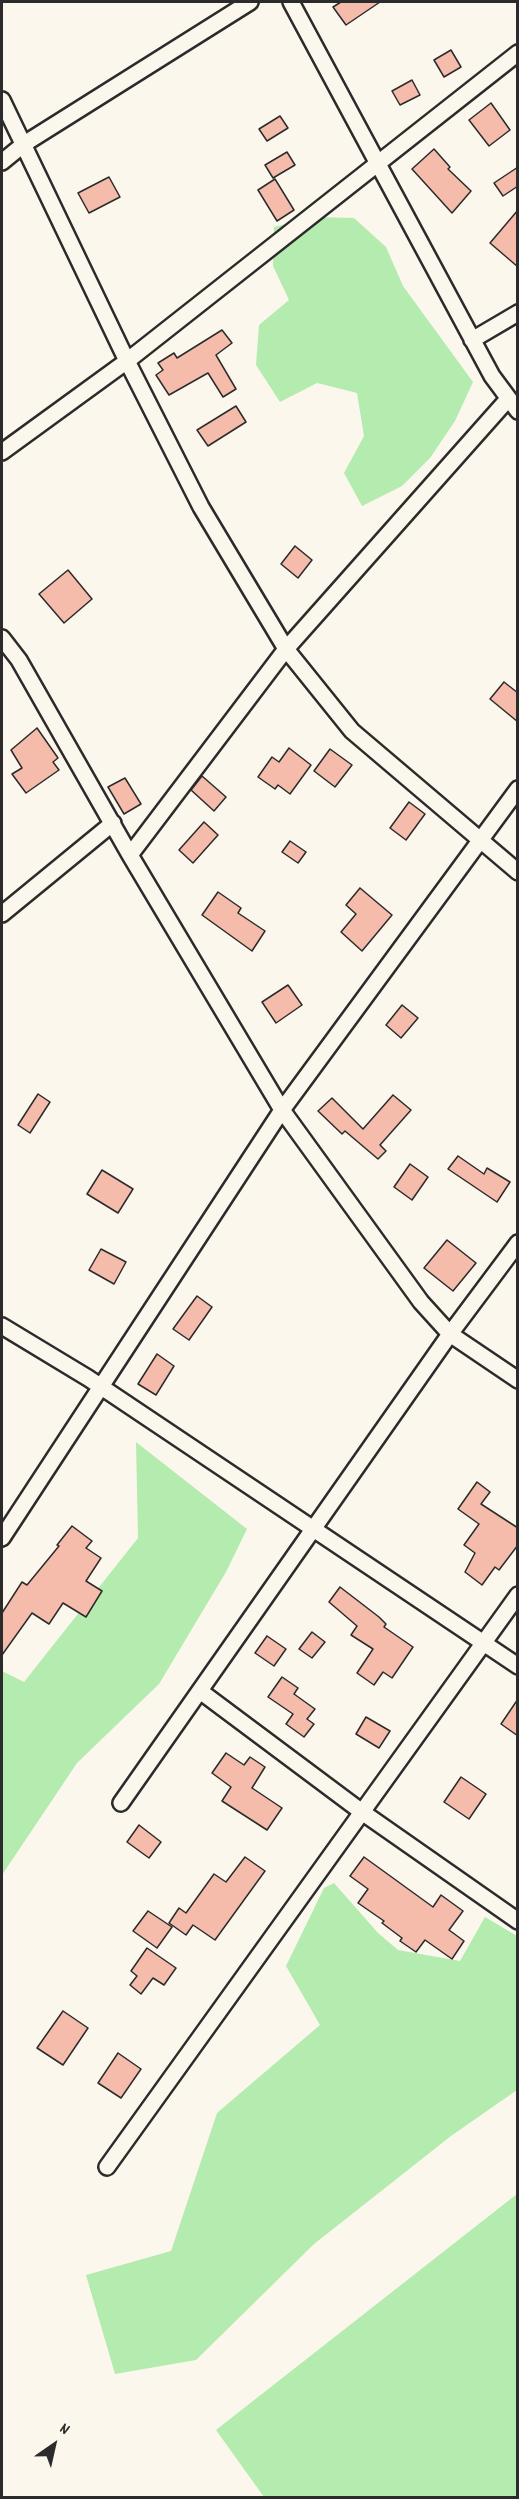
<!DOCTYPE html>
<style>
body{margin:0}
#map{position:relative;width:519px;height:2499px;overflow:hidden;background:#fbf7ec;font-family:Dekko,sans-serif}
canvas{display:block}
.frame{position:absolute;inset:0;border:3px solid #2b2b2b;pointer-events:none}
.north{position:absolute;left:24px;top:2415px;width:60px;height:60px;-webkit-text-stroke:4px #fbf7ec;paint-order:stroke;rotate:34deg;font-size:16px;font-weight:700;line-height:24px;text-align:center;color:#2b2b2b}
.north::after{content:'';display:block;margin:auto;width:21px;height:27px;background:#2b2b2b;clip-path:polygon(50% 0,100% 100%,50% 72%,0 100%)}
</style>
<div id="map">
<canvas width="519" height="2499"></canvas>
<div class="frame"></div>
<div class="north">N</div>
</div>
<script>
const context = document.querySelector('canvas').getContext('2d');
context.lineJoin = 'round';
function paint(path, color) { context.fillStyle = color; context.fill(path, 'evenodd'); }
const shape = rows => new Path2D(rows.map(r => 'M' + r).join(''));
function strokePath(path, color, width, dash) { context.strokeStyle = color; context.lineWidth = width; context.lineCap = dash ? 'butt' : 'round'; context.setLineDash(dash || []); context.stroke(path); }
paint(shape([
 [314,217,354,218,386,247,403,286,473,382,455,421,430,458,402,486,362,506,344,473,364,436,357,393,317,383,280,402,256,365,259,325,289,300,273,266,274,227],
 [136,1442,247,1529,226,1572,159,1684,77,1763,2,1875,2,1671,24,1682,138,1538],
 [334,1883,378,1933,398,1950,460,1961,485,1917,517,1936,517,2090,451,2136,314,2244,196,2360,115,2374,86,2275,171,2251,217,2113,320,2025,286,1966,324,1888],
 [517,2194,517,2497,264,2497,216,2430]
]), '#b4ebae');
const building = shape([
 [341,2,380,2,346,25,333,7,341,2],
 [451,50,461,67,444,77,434,60,451,50],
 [412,80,420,95,400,105,392,91,412,80],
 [491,103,510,130,489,146,469,120,491,103],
 [280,116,288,128,267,141,259,129,280,116],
 [434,149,450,167,448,169,471,191,452,213,412,169,434,149],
 [287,152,295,165,273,178,265,165,287,152],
 [518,167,518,186,503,196,494,183,518,167],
 [109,177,120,197,89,213,78,193,109,177],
 [275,179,294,210,277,221,258,190,275,179],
 [518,210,518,267,490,243,518,210],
 [222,330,232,343,216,355,236,389,223,397,208,373,169,395,156,375,163,370,158,363,174,353,177,358,222,330],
 [236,406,246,422,208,446,197,430,236,406],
 [295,546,312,560,298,578,281,564,295,546],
 [68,570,92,599,64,623,39,594,68,570],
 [504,682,518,693,518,722,490,699,504,682],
 [37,728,58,758,53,762,59,770,26,793,12,774,22,768,11,750,37,728],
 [289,748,311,765,290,794,278,785,275,789,258,777,272,757,279,762,289,748],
 [330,749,352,765,335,787,314,771,330,749],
 [202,776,226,797,214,811,191,790,202,776],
 [125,778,141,804,124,814,108,787,125,778],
 [409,802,425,814,406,840,390,828,409,802],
 [204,822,218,835,193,863,179,850,204,822],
 [290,841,306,852,298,863,282,852,290,841],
 [360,888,392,915,362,951,341,932,356,914,346,905,360,888],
 [218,892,241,908,238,913,265,931,252,951,202,915,218,892],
 [288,985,302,1005,276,1023,262,1002,288,985],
 [402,1005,418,1018,401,1038,386,1025,402,1005],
 [38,1094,50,1102,30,1133,18,1125,38,1094],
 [393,1095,411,1110,380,1145,386,1151,378,1159,345,1131,342,1134,318,1111,332,1098,363,1129,393,1095],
 [458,1156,484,1174,487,1168,510,1182,497,1202,448,1169,458,1156],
 [410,1164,428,1177,412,1200,394,1187,410,1164],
 [102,1170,133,1189,118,1213,87,1194,102,1170],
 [447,1240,476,1263,453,1291,424,1268,447,1240],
 [101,1249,126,1262,114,1284,89,1270,101,1249],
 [197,1296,212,1307,189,1340,173,1329,197,1296],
 [157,1354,174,1366,156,1395,138,1384,157,1354],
 [477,1482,490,1492,481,1504,518,1528,518,1545,499,1570,495,1567,482,1585,465,1572,475,1553,464,1545,479,1524,458,1509,477,1482],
 [72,1526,92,1541,86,1548,101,1558,86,1581,102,1591,86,1617,63,1603,49,1624,32,1613,2,1655,2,1613,22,1582,27,1585,59,1546,57,1545,72,1526],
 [340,1587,379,1617,386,1624,384,1627,413,1647,392,1678,383,1672,374,1685,357,1673,373,1649,351,1635,357,1626,329,1602,340,1587],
 [312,1632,325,1642,312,1658,299,1649,312,1632],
 [267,1636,286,1649,274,1666,255,1653,267,1636],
 [282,1677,298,1688,294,1694,315,1709,307,1719,314,1724,304,1737,286,1724,293,1714,268,1697,282,1677],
 [518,1699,518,1736,501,1724,518,1699],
 [366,1717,390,1731,379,1748,356,1734,366,1717],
 [226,1753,244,1765,250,1757,265,1767,252,1788,282,1808,267,1830,222,1801,231,1787,212,1773,226,1753],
 [461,1777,486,1794,469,1819,444,1802,461,1777],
 [139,1825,161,1842,149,1858,127,1842,139,1825],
 [245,1857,265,1871,215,1940,193,1925,186,1935,169,1923,179,1908,186,1913,214,1874,226,1882,245,1857],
 [364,1857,433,1907,441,1895,463,1911,449,1930,464,1941,452,1959,425,1940,416,1952,400,1941,402,1938,382,1923,384,1921,358,1903,368,1889,350,1876,364,1857],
 [148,1911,172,1927,157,1948,133,1931,148,1911],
 [147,1948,176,1968,164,1985,153,1978,141,1994,130,1985,137,1976,131,1971,147,1948],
 [63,2011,88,2028,63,2065,37,2048,63,2011],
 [118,2053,141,2069,121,2098,98,2083,118,2053]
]);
paint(building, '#f5bcab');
strokePath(building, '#2b2b2b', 1.5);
const street = shape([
 [291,2,492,376,518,411],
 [2,100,127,361,201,507,286,649,352,731,518,872],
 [2,162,24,144,250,2],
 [472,340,518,313],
 [2,452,127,361,518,53],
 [2,638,19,660,130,855,282,1110,421,1302,450,1334,518,1380],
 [130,855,286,649,508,399],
 [2,914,113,823],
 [2,1326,88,1378,518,1666],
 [2,1538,282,1110,518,789],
 [200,1691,362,1812,518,1921],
 [121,1803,450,1334,518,1243],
 [107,2167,518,1595]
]);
strokePath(street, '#2b2b2b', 20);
strokePath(street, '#fbf7ec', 15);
</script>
